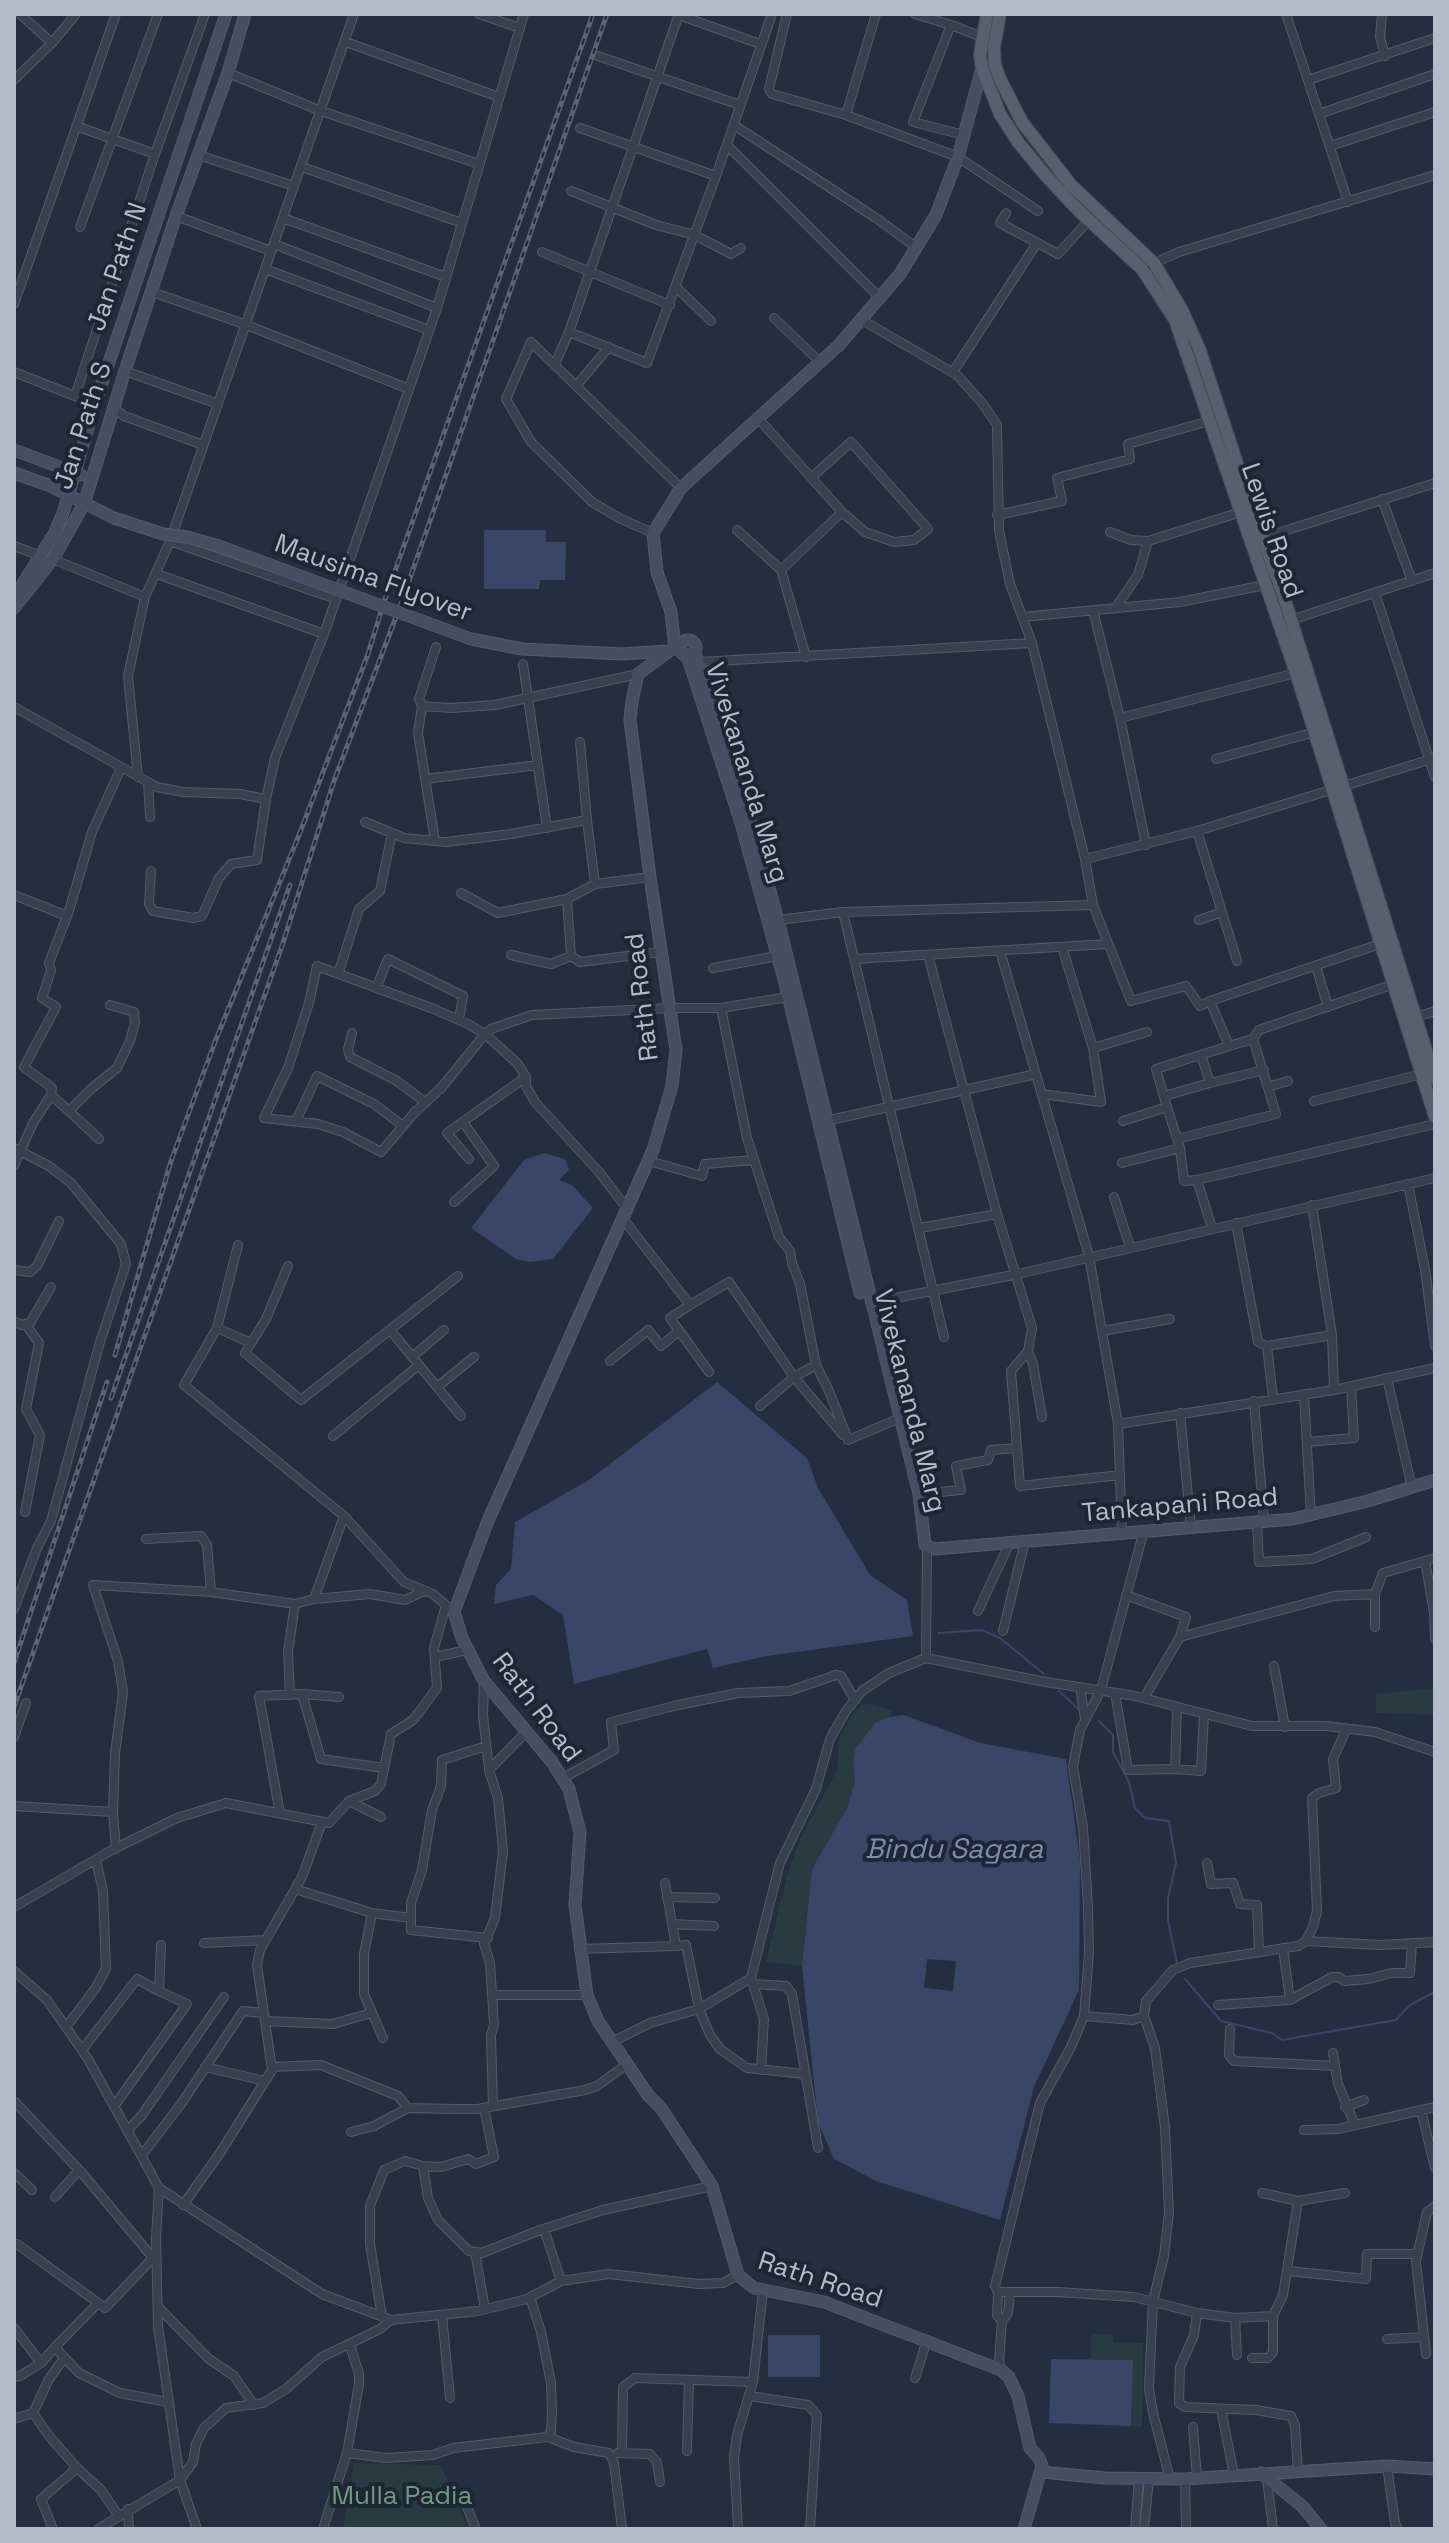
<!DOCTYPE html>
<style>
body{margin:0}
#map{position:relative;width:1449px;height:2543px;overflow:hidden;background:#252d40;font-family:"Space Grotesk",sans-serif}
canvas{display:block}
.frame{position:absolute;inset:0;border:16px solid #b6bbca;pointer-events:none}
</style>
<div id="map">
<canvas width="1449" height="2543"></canvas>
<div class="frame"></div>
</div>
<script>
const context = document.querySelector('canvas').getContext('2d');
context.lineJoin = 'round';
function paint(path, color) { context.fillStyle = color; context.fill(path, 'evenodd'); }
const shape = rows => new Path2D(rows.map(r => 'M' + r).join(''));
function strokePath(path, color, width, dash) { context.strokeStyle = color; context.lineWidth = width; context.lineCap = dash ? 'butt' : 'round'; context.setLineDash(dash || []); context.stroke(path); }
function write(font, color, halo, rows, align = 'center') {
  context.font = font + ' "Space Grotesk",sans-serif'; context.lineWidth = 8; context.setLineDash([]); context.textBaseline = 'middle'; context.strokeStyle = halo; context.fillStyle = color; for (const [text, x, y, turn = 0] of rows) {
    context.save(); context.translate(x, y); context.rotate((+turn || 0) * Math.PI / 180); context.textAlign = isNaN(turn) ? turn : align; if (halo) context.strokeText(text, 0, 0); context.fillText(text, 0, 0); context.restore();
  }
}
paint(shape([
 [1435,1688,1435,1715,1376,1713,1376,1694],
 [864,1703,893,1710,889,1717,875,1723,853,1765,855,1780,848,1806,812,1869,802,1966,766,1962,787,1876,800,1839,837,1770,839,1738,852,1715],
 [1091,2334,1113,2334,1114,2342,1143,2343,1142,2427,1131,2426,1132,2360,1091,2359],
 [354,2463,441,2465,468,2529,343,2529]
]), '#273b41');
paint(shape([
 [484,530,546,530,546,542,566,542,565,580,540,580,539,589,484,589],
 [544,1153,565,1159,569,1170,559,1180,572,1185,593,1208,553,1259,530,1262,516,1259,471,1228,524,1160],
 [717,1382,807,1458,818,1488,870,1575,907,1600,913,1636,767,1656,713,1668,707,1649,574,1684,563,1615,533,1595,494,1604,496,1585,511,1569,515,1522,589,1480],
 [904,1715,980,1743,1066,1759,1080,1861,1079,1990,1034,2087,1000,2220,876,2181,834,2159,818,2122,802,1966,812,1869,848,1806,855,1780,853,1765,855,1750,875,1723,889,1717],
 [927,1959,956,1961,953,1991,924,1988],
 [768,2335,820,2335,820,2377,768,2377],
 [1051,2359,1133,2360,1131,2426,1049,2423]
]), '#394668');
strokePath(shape([
 [938,1633,982,1630,1000,1638,1044,1674],
 [1059,1691,1078,1709],
 [1099,1721,1113,1735,1113,1752,1129,1782,1135,1808,1145,1818,1169,1821,1176,1863,1168,1898,1168,1921,1177,1963],
 [1185,1979,1221,2021,1272,2033,1282,2040,1396,2020,1410,2005,1435,1992]
]), '#394668', 2);
const street = shape([
 [20,14,52,43],
 [479,14,520,28],
 [787,14,769,89,772,94,846,115,958,157,1038,211],
 [915,14,951,25],
 [1286,14,1348,202],
 [1382,14,1380,37,1385,56],
 [679,15,760,44],
 [346,42,499,97],
 [598,56,740,105],
 [228,73,321,111,479,164],
 [14,80,52,43,76,14],
 [1308,80,1435,38],
 [1319,114,1435,74],
 [846,115,876,14],
 [734,125,876,218,917,248],
 [76,126,155,154],
 [580,128,716,176],
 [964,135,913,122,951,25,982,37],
 [727,145,881,299],
 [1330,146,1435,112],
 [198,155,294,186],
 [302,167,462,223],
 [571,191,656,225,695,235,731,254,741,248],
 [1006,213,1000,223,1058,254,1089,220],
 [176,216,271,251],
 [283,218,446,277],
 [80,227,158,14],
 [274,244,437,308],
 [542,252,670,305],
 [1150,265,1179,252,1435,175],
 [265,269,429,330],
 [676,287,711,321],
 [152,292,244,324,409,389],
 [14,304,116,14],
 [774,318,820,362],
 [862,320,957,375,983,404,997,425,999,531,1010,584,1032,643],
 [569,332,647,363,716,176,772,14],
 [555,364,569,332,679,14],
 [125,371,218,404],
 [14,372,95,404],
 [953,372,1037,243],
 [576,386,609,347],
 [75,396,155,154,205,14],
 [115,409,124,416,203,445],
 [757,417,842,512,781,570,806,657],
 [812,477,851,442,928,529,914,540,894,542,865,532,842,512],
 [1382,499,1412,581],
 [997,515,1062,501,1057,478,1130,459,1128,444,1209,421],
 [737,530,781,570],
 [1110,532,1131,540,1148,541,1241,512],
 [653,533,619,518,592,502,531,442,506,399,531,342,681,488],
 [1262,538,1435,483],
 [170,541,336,599],
 [14,546,41,556],
 [53,559,145,597],
 [157,574,324,634],
 [1375,593,1435,777],
 [1116,607,1138,575,1148,541],
 [1093,610,1120,718,1146,845],
 [1022,617,1180,602,1265,585],
 [1291,620,1435,573],
 [436,647,419,699,422,706,451,708,495,705,638,674],
 [699,662,1032,643,1085,859,1093,905,843,912,778,920],
 [523,664,547,828],
 [422,706,418,733,435,841],
 [14,707,157,787,183,792,240,794,266,799,275,758,324,634,437,308,524,14],
 [1120,718,1296,673],
 [580,742,587,820],
 [1216,759,1315,732],
 [138,777,128,676,145,597,170,541,354,14],
 [425,779,538,765],
 [148,782,150,817],
 [365,822,404,838,446,842,511,834,587,820,595,884,650,877],
 [1197,831,1237,961],
 [1085,859,1197,831,1435,758],
 [151,871,149,904,153,911,193,918,202,916,219,878,231,864,257,860,266,799],
 [595,884,567,899,571,956,580,962,660,952],
 [461,893,498,913,567,899],
 [14,895,67,916],
 [1093,905,1131,1001,1186,986,1200,1006,1210,1001,1380,944],
 [843,912,944,1337],
 [1199,920,1222,912],
 [1000,951,1089,1256,1118,1424,1122,1532],
 [511,955,551,964,571,956],
 [928,955,997,1214,1032,1328,1028,1351,1011,1371,1020,1486,1120,1475],
 [854,959,1108,944],
 [1316,966,1328,1007],
 [713,968,777,956],
 [338,974,359,909,380,891,392,833],
 [376,988,388,959,463,996,459,1019],
 [788,997,721,1008,747,1138,779,1237,790,1251,792,1263,800,1284,816,1365,829,1391,848,1440,893,1421],
 [1416,1017,1435,1011],
 [352,1033,348,1049,350,1057,397,1081,425,1102],
 [1229,1046,1253,1039,1259,1030,1394,984],
 [1093,1048,1147,1032],
 [1210,1083,1264,1070],
 [1268,1087,1288,1081],
 [1042,1094,1101,1102,1093,1048,1062,947],
 [51,1095,69,1111,91,1089,117,1068,130,1041,135,1023,134,1012,110,1005],
 [1164,1096,1210,1083,1201,1055],
 [1314,1101,1422,1074],
 [1167,1107,1156,1069,1229,1046,1210,1001],
 [69,1111,99,1139],
 [296,1121,317,1076,374,1104,403,1126],
 [826,1121,1036,1074],
 [1123,1121,1167,1107,1180,1148,1184,1181,1197,1180,1212,1228],
 [1177,1139,1276,1114,1253,1039],
 [14,1148,49,1166,71,1183,121,1244,126,1264,100,1342,51,1521,37,1548,14,1609],
 [469,1159,447,1133,526,1077],
 [649,1161,702,1176,705,1164,754,1160],
 [1122,1163,1180,1148],
 [14,1166,33,1123,51,1095,52,1088,24,1067,56,1007,42,998,51,970,49,963,69,911,92,832,121,768],
 [1197,1180,1435,1124],
 [1408,1184,1425,1269,1435,1346],
 [1114,1197,1130,1247],
 [454,1202,494,1166,463,1122],
 [1312,1205,1332,1335,1334,1390],
 [628,1210,599,1172,535,1102,526,1086,526,1077,517,1063,485,1034,468,1024,434,1009,317,966,309,1003,288,1068,264,1118,318,1124,343,1132,381,1152,414,1113,442,1087,485,1034,491,1029,532,1015,671,1008,721,1008],
 [624,1220,690,1305,729,1282,794,1377,843,1435],
 [1236,1223,1258,1342,1267,1346,1332,1335],
 [920,1228,997,1214],
 [14,1270,30,1272,37,1266,59,1221],
 [870,1303,1018,1274,1435,1178],
 [690,1305,670,1318,709,1372],
 [14,1321,21,1325,30,1323,51,1287],
 [217,1328,238,1245],
 [391,1331,437,1387,474,1357],
 [1102,1331,1170,1319],
 [251,1343,266,1319,288,1266],
 [1267,1346,1273,1398],
 [1028,1351,1033,1364,1042,1417],
 [412,1357,444,1330],
 [610,1361,648,1330,661,1346,679,1331],
 [1387,1378,1412,1488],
 [437,1387,461,1416],
 [1304,1394,1311,1516],
 [1254,1401,1264,1521],
 [760,1406,794,1377,816,1365],
 [1180,1413,1191,1527],
 [1118,1424,1334,1390,1435,1368],
 [333,1436,419,1365],
 [1307,1442,1354,1438,1351,1386],
 [919,1494,961,1490,956,1466,988,1460,991,1450,1017,1448],
 [25,1512,40,1435,26,1409,39,1343,26,1325],
 [1257,1522,1259,1562,1312,1559,1366,1537],
 [1144,1530,1101,1690,1080,1730,1073,1766,1083,1828,1088,1906,1089,1953,1084,2016,1071,2047,1040,2103,995,2286,998,2292,1058,2292,1134,2297,1197,2313,1235,2318,1273,2316],
 [146,1539,201,1536,207,1545,211,1592],
 [1425,1561,1434,1613,1435,1639],
 [1126,1595,1186,1617,1180,1637,1334,1596,1375,1594,1383,1573,1435,1558],
 [314,1599,344,1516],
 [978,1611,1010,1542],
 [454,1612,433,1594,404,1582,344,1516,184,1385,217,1328,251,1343,245,1353,301,1400,458,1276],
 [1375,1627,1375,1594],
 [1003,1631,1025,1541],
 [435,1657,467,1650],
 [926,1658,1040,1681,1135,1696,1252,1726,1326,1726,1375,1732,1435,1752],
 [1274,1666,1285,1727],
 [484,1681,483,1715,489,1770],
 [1080,1687,1085,1719],
 [1115,1693,1128,1770,1175,1769,1177,1708],
 [302,1694,321,1759,384,1768],
 [290,1695,288,1652,295,1604,314,1599,370,1594,405,1600,424,1591],
 [1144,1698,1180,1637],
 [14,1737,26,1703],
 [486,1746,442,1760,441,1786,432,1810,422,1870,411,1903,411,1930,488,1938],
 [1175,1769,1201,1771,1204,1715],
 [562,1776,565,1777,614,1750,611,1722,678,1705,738,1693,789,1691,836,1675,841,1676,855,1700],
 [349,1801,381,1817],
 [14,1806,113,1812],
 [280,1814,259,1696,302,1694,339,1697],
 [116,1849,113,1812,115,1754,123,1692,118,1661,93,1585,211,1592,295,1604],
 [1207,1863,1211,1884,1233,1883,1240,1904,1257,1905,1259,1952],
 [295,1889,372,1913,411,1918],
 [667,1897,715,1898],
 [14,1907,112,1850,177,1818,226,1803,329,1823,349,1801,375,1791,381,1784,391,1734,413,1720,437,1688,434,1648,446,1605],
 [372,1913,364,1954,364,1994,383,2038],
 [672,1924,714,1926],
 [1306,1941,1380,1945,1435,1942],
 [204,1943,266,1940],
 [676,1946,686,1945,699,2009,710,2035,720,2049,747,2068,805,2074],
 [1283,1948,1290,2000,1332,1977,1339,1977,1344,1981,1369,1979,1391,1973,1410,1973,1412,1943],
 [579,1949,676,1946,665,1883],
 [14,1971,47,2000,88,2059,159,2188,156,2238,158,2326,180,2480,197,2529],
 [752,1981,764,2019,761,2070],
 [754,1984,786,1986,792,1994,818,2148],
 [492,1995,587,1995],
 [1218,2005,1290,2000],
 [1084,2016,1133,2020,1144,2016,1146,2001,1173,1970,1190,1963,1298,1946,1306,1941,1313,1927,1317,1911,1312,1798,1319,1793,1336,1788,1333,1759,1346,1730],
 [1144,2016,1155,2048,1165,2128,1169,2212,1164,2256,1153,2301,1149,2388,1153,2413,1170,2479],
 [265,2021,333,2024,371,2013],
 [66,2027,95,1989,106,1969,103,1891,96,1860],
 [1230,2029,1229,2055,1234,2061,1335,2066],
 [612,2042,650,2023,699,2009,751,1978,780,1863,816,1789,830,1739,846,1711,862,1691,889,1673,926,1658,927,1547],
 [82,2050,137,1979,159,1991],
 [1333,2053,1338,2084,1355,2125],
 [205,2067,265,2081],
 [272,2067,321,2065,398,2096,408,2108,457,2109,478,2109,585,2090,597,2086,627,2064],
 [14,2101,82,2173,153,2258],
 [115,2105,187,2004,159,1991,161,1945],
 [493,2106,491,2035,494,2025,490,1963,484,1944,495,1918,503,1851,498,1798,489,1770,527,1731],
 [1345,2107,1364,2100],
 [484,2108,494,2157,476,2164,468,2159,441,2167,423,2166,428,2198,438,2220,469,2251,482,2253,540,2230,603,2210,712,2186],
 [1421,2110,1435,2168],
 [128,2130,142,2115,224,1997],
 [1304,2130,1338,2129,1435,2107],
 [351,2132,374,2126,408,2108],
 [142,2155,181,2104,243,2011,263,2013],
 [14,2173,32,2190],
 [159,2188,322,2294,391,2320,478,2311,527,2299,561,2281,609,2274,699,2284,723,2283,738,2275],
 [1262,2193,1298,2201,1345,2193],
 [55,2197,79,2170],
 [183,2205,220,2153,272,2070,257,1965,260,1950,302,1877,322,1822],
 [544,2229,561,2281],
 [17,2244,105,2308,154,2257],
 [475,2252,485,2309],
 [1288,2271,1366,2279,1367,2254,1417,2254],
 [998,2292,997,2315,1002,2321],
 [97,2304,56,2346,60,2353,79,2373,120,2393,168,2402],
 [158,2307,209,2359,234,2376,254,2405],
 [1197,2313,1194,2335,1180,2367,1179,2403,1185,2407,1256,2410,1291,2416,1295,2425,1298,2472],
 [442,2315,450,2398],
 [382,2317,370,2244,370,2206,384,2170,405,2161,423,2166],
 [1235,2318,1237,2355],
 [14,2328,41,2363,56,2346],
 [1387,2339,1424,2337],
 [1426,2354,1416,2261,1427,2212,1435,2206],
 [1252,2358,1268,2358,1273,2352,1273,2316,1283,2295,1298,2201],
 [1001,2370,999,2361,1002,2321,1008,2313,1010,2293],
 [14,2377,20,2376,41,2363],
 [915,2378,927,2340],
 [750,2396,808,2405,817,2415,810,2529],
 [1221,2409,1234,2475],
 [33,2413,49,2436,77,2468],
 [14,2419,33,2413,49,2379,64,2358],
 [1193,2427,1197,2478],
 [548,2437,574,2447,609,2453,614,2463,622,2529],
 [687,2451,689,2380],
 [347,2453,359,2384,359,2374,350,2345],
 [618,2453,650,2454,657,2462,660,2482],
 [622,2453,623,2387,635,2378,753,2382],
 [1387,2466,1395,2523,1398,2529],
 [1185,2479,1186,2529],
 [1267,2479,1273,2529],
 [465,2502,476,2529],
 [128,2509,129,2529],
 [53,2529,41,2499,77,2468,101,2490,118,2515],
 [98,2529,180,2480,193,2462,196,2444,204,2428,226,2408,263,2403,286,2389,322,2357,380,2329,391,2320],
 [323,2529,347,2453,386,2458,433,2455,453,2448,548,2437,551,2431,552,2412,551,2383,541,2332,530,2297],
 [738,2529,734,2458,737,2435,753,2382,763,2290],
 [1135,2529,1139,2479],
 [1144,2529,1149,2479]
]);
const secondary = shape([
 [14,450,81,475],
 [14,473,48,485,114,518,163,534],
 [19,590,54,534,63,513,95,404,226,14],
 [14,608,53,559,84,504,125,371,176,216,228,73,245,14],
 [471,639,522,649,622,654,668,651],
 '680 648a8 8 0 1 1 16 0a8 8 0 1 1-16 0Z',
 [675,649,671,612,657,572,653,533,681,488,839,345,900,274,936,215,958,157,982,68,987,67],
 [669,651,638,674,632,701,630,720,650,877,676,1050,672,1086,653,1150,487,1523,454,1612,462,1638,484,1681,552,1762,569,1789,580,1832,575,1905,587,1995,598,2021,648,2095,661,2108,712,2186,738,2275,754,2288,824,2302,1001,2370,1009,2377,1018,2396,1030,2448,1039,2458,1042,2466,1024,2529],
 [695,653,735,766,778,920,919,1494,925,1545],
 [687,655,741,823,785,983,860,1293],
 [925,1545,934,1549,1293,1519,1368,1501,1435,1480],
 [1041,2472,1105,2478,1185,2479,1387,2466,1435,2469],
 [1261,2473,1302,2506,1321,2529]
]);
const primary = shape([
 [987,14,980,54,982,68,1000,114,1018,142,1046,176,1078,210,1142,269,1175,320,1296,673,1435,1117],
 [1000,14,994,47,995,65,1000,79,1022,122,1071,185,1154,263,1182,310,1199,348,1253,512,1283,594,1435,1079]
]);
strokePath(street, '#545b6a', 10);
strokePath(secondary, '#545b6a', 13);
strokePath(primary, '#434959', 14);
strokePath(street, '#394050', 8);
strokePath(secondary, '#474e63', 11);
strokePath(primary, '#575f70', 12);
const rail = shape([
 [115,1355,171,1161,215,1042,301,830,368,654,384,602,593,14],
 [111,1398,290,885],
 [14,1663,107,1382],
 [14,1707,283,943,334,781,402,601,607,14]
]);
strokePath(rail, '#5b6377', 5);
strokePath(rail, '#1e2535', 2, [6]);
const secondaryBridge = shape([
 [163,534,187,537,219,546,471,639]
]);
strokePath(secondaryBridge, '#545b6a', 13, []);
strokePath(secondaryBridge, '#474e63', 11);
write('26px', '#b6bbca', '#1e2535', [
 ["Jan Path N",118,267,-71],
 ["Jan Path S",84,426,-72],
 ["Lewis Road",1271,531,71],
 ["Mausima Flyover",373,579,20],
 ["Vivekananda Marg",746,773,73],
 ["Rath Road",643,997,-97],
 ["Vivekananda Marg",909,1401,76],
 ["Tankapani Road",1180,1506,-5],
 ["Rath Road",536,1708,53],
 ["Rath Road",820,2281,18]
]);
write('26px', '#6d9c7d', '#1e2535', [
 ["Mulla Padia",402,2497]
]);
write('italic 28px', '#7d8db2', '#1e2535', [
 ["Bindu Sagara",954,1850]
]);
</script>
